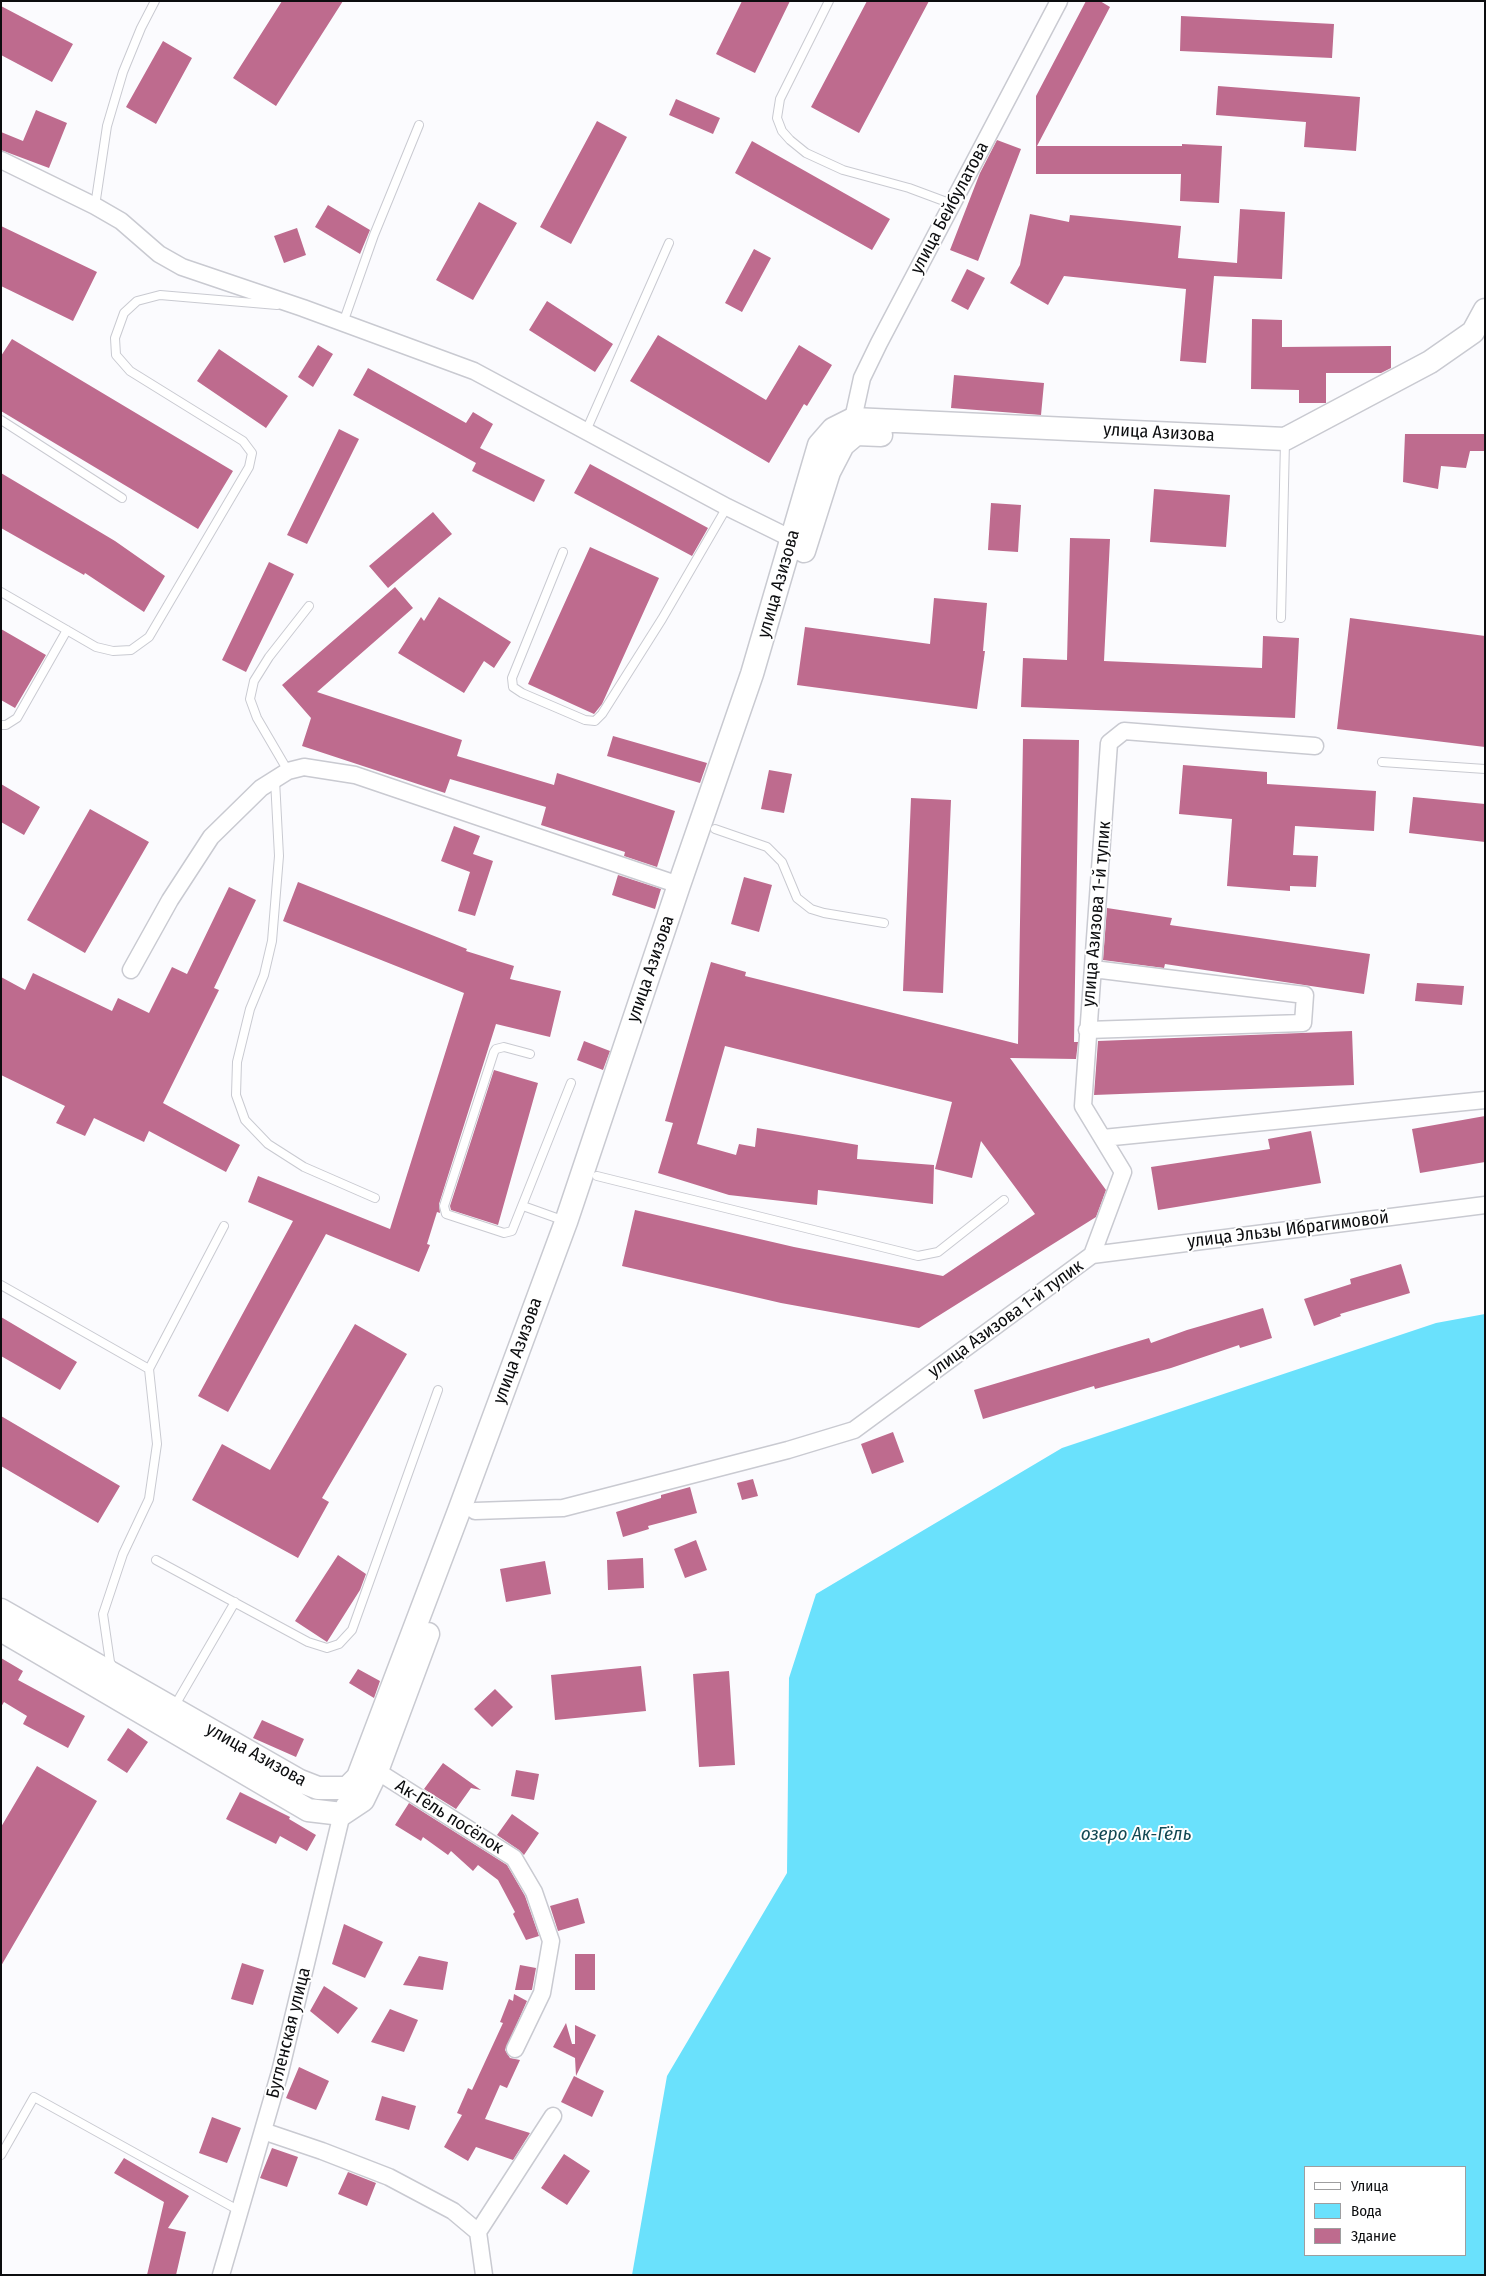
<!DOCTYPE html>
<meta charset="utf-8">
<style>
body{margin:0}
#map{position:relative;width:1486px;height:2276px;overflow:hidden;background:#fbfbfe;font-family:"Fira Sans Condensed",sans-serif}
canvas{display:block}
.frame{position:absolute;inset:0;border:2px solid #0c0d0f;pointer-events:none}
.legend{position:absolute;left:1304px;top:2166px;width:162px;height:90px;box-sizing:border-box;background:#fff;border:1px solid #9e9e9f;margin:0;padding:6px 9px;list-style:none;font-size:15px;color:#0c0d0f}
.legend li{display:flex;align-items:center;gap:10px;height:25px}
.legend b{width:25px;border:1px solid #9e9e9f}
</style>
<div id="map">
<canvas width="1486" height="2276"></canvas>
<div class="frame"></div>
<ul class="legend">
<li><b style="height:6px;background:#fff"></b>Улица</li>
<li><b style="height:14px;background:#6ae1fc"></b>Вода</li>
<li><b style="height:14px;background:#be6b8e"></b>Здание</li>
</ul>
</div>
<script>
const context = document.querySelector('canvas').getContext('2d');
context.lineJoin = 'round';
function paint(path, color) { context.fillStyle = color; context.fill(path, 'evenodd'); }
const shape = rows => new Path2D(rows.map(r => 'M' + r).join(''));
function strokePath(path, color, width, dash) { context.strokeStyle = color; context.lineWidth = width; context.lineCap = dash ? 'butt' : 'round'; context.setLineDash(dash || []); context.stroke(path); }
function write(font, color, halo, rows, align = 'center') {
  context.font = font + ' "Fira Sans Condensed",sans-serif'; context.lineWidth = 4; context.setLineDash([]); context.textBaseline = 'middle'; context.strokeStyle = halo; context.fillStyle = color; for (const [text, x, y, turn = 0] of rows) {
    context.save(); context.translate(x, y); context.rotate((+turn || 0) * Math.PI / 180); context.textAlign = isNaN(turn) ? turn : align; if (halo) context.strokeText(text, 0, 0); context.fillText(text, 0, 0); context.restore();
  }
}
paint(shape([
 [1485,1314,1485,2275,632,2275,667,2076,787,1873,789,1678,816,1594,1062,1448,1436,1323],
 [1305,2167,1465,2167,1465,2255,1305,2255]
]), '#6ae1fc');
paint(shape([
 [282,1,343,1,276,106,233,78],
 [742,1,790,1,755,73,716,54],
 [867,1,929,1,859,133,811,107],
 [1086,1,1100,1,1110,7,1037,146,1182,146,1182,144,1222,146,1219,203,1180,201,1181,174,1036,174,1036,96],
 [1,6,73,44,52,82,1,55],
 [1181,16,1334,24,1332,58,1180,51],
 [163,41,192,58,156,124,126,107],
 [1218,86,1360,97,1356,151,1304,147,1306,122,1216,115],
 [676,99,720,118,713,134,669,115],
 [36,110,67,123,49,168,1,150,1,132,23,141],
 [597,121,627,137,571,244,540,227],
 [997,140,1021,149,978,261,950,250,980,173],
 [752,141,890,219,872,250,735,173],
 [479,202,517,223,473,300,436,280],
 [328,205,370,230,360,254,315,227],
 [1240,209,1285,212,1282,279,1214,276,1206,363,1180,361,1186,289,1064,276,1048,305,1010,283,1020,265,1030,214,1069,222,1070,215,1181,226,1178,258,1237,263],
 [1,226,97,272,73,321,1,286],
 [297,228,306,255,284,263,274,236],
 [754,249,771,258,742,312,725,303],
 [967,269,985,278,968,310,951,301],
 [547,301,613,344,595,372,529,330],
 [1252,319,1282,320,1282,347,1391,346,1391,368,1381,373,1326,373,1326,403,1299,403,1299,390,1251,389],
 [658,335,766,400,799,345,832,365,807,406,804,404,769,463,630,381],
 [12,339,233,471,198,529,1,411,1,356],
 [318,345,333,354,313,387,298,377],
 [219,349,288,396,266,428,197,381],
 [368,368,466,423,473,412,493,424,480,448,545,480,534,502,472,471,476,463,353,395],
 [954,375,1044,383,1041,415,951,408],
 [339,429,359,439,307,544,287,535],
 [1405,434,1485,434,1485,451,1470,451,1466,468,1441,466,1438,489,1403,482],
 [590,464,708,528,692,556,574,493],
 [1,473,115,541,165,576,144,612,85,573,84,575,1,528],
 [1154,489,1230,495,1226,547,1150,542],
 [991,503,1021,505,1018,552,988,550],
 [433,512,452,534,388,588,369,566],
 [1070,538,1110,539,1104,661,1262,668,1263,636,1299,638,1295,718,1021,707,1023,658,1067,660],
 [590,547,659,578,602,704,594,714,528,684],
 [269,562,294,574,246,672,222,660],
 [395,587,413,608,317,692,462,740,457,756,554,785,557,773,675,811,657,867,624,856,625,852,541,825,546,807,450,779,445,793,302,746,311,718,282,685],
 [439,597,511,642,494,668,484,661,464,693,398,653,421,617,424,621],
 [934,598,987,603,983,651,985,651,977,709,797,685,805,627,930,644],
 [1350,618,1485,636,1485,747,1337,729],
 [1,629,46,655,15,708,1,700],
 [613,736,707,763,700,783,607,756],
 [1023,739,1079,740,1074,1042,1078,1042,1076,1059,1010,1058,1106,1190,1096,1217,919,1328,781,1303,622,1266,635,1210,794,1247,943,1276,1035,1214,981,1141,972,1178,935,1169,952,1102,725,1046,697,1144,736,1155,739,1144,755,1147,757,1128,858,1145,857,1159,934,1165,933,1204,818,1190,817,1205,729,1195,658,1173,673,1123,665,1121,711,962,746,972,745,976,1018,1044],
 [1183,765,1267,772,1267,784,1376,791,1374,831,1295,826,1293,855,1318,856,1316,887,1290,886,1290,891,1227,886,1232,819,1179,814],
 [769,770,792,774,784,813,761,809],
 [1,784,40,807,24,835,1,822],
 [1413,797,1485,804,1485,842,1409,833],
 [911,798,951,800,943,993,903,991],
 [90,809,149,842,85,953,27,920],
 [454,826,480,836,473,854,493,861,475,916,458,911,470,872,441,861],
 [618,875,661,889,655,909,612,895],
 [744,877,772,885,759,932,731,924],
 [298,882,467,949,466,951,514,966,510,979,561,991,550,1037,496,1024,439,1204,440,1213,437,1212,427,1244,430,1245,419,1272,326,1234,228,1412,198,1396,293,1221,248,1202,258,1176,390,1229,464,993,283,921],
 [229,887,256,900,214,988,219,990,163,1103,240,1145,226,1172,149,1131,144,1142,94,1118,85,1136,56,1123,65,1106,1,1075,1,977,25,990,33,973,112,1011,118,998,149,1013,172,967,187,974],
 [1107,908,1172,918,1170,925,1370,954,1364,994,1165,964,1164,968,1103,960],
 [1417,983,1464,986,1462,1005,1415,1001],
 [1352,1031,1354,1085,1094,1095,1098,1041],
 [584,1041,610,1051,603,1070,577,1060],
 [494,1070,538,1083,498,1225,451,1210,450,1206],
 [1485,1116,1485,1162,1420,1173,1412,1129],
 [1311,1131,1321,1183,1158,1210,1151,1167,1270,1149,1268,1139],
 [1401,1264,1410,1293,1340,1314,1341,1316,1314,1326,1304,1299,1351,1284,1350,1279],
 [1263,1308,1272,1338,1240,1348,1239,1345,1171,1368,1095,1389,1094,1386,983,1419,974,1390,1149,1338,1151,1343,1187,1330],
 [1,1317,77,1362,60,1390,1,1356],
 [355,1324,407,1354,322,1498,329,1502,298,1558,192,1500,222,1444,270,1470],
 [1,1416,120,1486,98,1523,1,1466],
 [893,1432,904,1462,872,1474,861,1444],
 [753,1479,758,1496,742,1500,737,1483],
 [690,1487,697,1513,648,1526,649,1529,623,1537,616,1512,661,1498,661,1495],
 [696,1540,707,1570,685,1578,674,1549],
 [338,1555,366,1574,360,1590,327,1642,295,1621],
 [643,1558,644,1588,608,1590,607,1560],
 [545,1561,551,1594,506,1602,500,1569],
 [1,1658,23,1671,18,1680,85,1716,68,1748,23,1724,27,1716,4,1702,1,1707],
 [641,1666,646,1711,555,1720,551,1675],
 [358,1669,380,1681,374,1698,349,1683],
 [729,1671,735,1765,699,1767,693,1674],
 [495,1689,513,1707,492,1727,474,1709],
 [262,1720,304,1739,296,1757,253,1738],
 [128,1728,148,1742,127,1773,107,1760],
 [443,1763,481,1790,471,1788,456,1809,424,1789],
 [37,1766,97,1801,1,1966,1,1827],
 [516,1770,539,1774,534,1800,511,1796],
 [240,1792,290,1817,289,1819,316,1835,307,1851,280,1836,276,1844,226,1819],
 [409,1803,507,1865,525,1896,539,1936,526,1940,513,1914,515,1912,498,1880,478,1865,473,1871,451,1851,448,1855,423,1837,421,1841,395,1825],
 [512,1814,539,1833,524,1855,519,1850,497,1835],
 [578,1898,585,1923,558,1931,550,1906],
 [344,1924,383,1942,365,1978,332,1964],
 [575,1954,595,1954,595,1990,575,1990],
 [419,1956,448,1962,443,1990,403,1985],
 [242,1963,264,1970,253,2005,231,1999],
 [520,1965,536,1968,532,1990,515,1990],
 [324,1986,358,2008,338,2034,310,2011],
 [514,1994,527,2001,505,2050,510,2058,520,2060,507,2088,500,2085,485,2119,530,2133,513,2160,476,2147,468,2161,444,2147,462,2115,457,2113,468,2088,472,2090,503,2023,500,2022,509,1999,513,2001],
 [390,2009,418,2020,404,2052,371,2042],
 [566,2023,572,2044,575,2044,575,2025,596,2035,576,2076,575,2058,553,2047],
 [299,2067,329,2081,316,2110,286,2098],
 [574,2076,604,2091,592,2117,561,2102],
 [382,2096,416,2106,409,2130,375,2120],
 [212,2117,241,2128,227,2163,199,2153],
 [272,2148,298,2157,287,2187,260,2178],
 [564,2154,590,2171,567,2205,541,2188],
 [124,2158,189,2196,168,2228,186,2232,176,2275,147,2275,164,2202,114,2173],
 [348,2172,376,2183,367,2206,338,2194]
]), '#be6b8e');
const service = shape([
 [829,1,780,99,777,118,782,131,790,140,806,153,843,170,909,188,952,204],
 [95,206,107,126,123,72,141,28,155,1],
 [343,323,374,235,419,125],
 [1,420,122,498],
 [586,431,669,243],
 [563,552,512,678,513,687,522,693,585,720,595,721,602,714,662,619,727,507],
 [1,592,96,647,113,651,131,650,149,637,249,467,252,453,243,441,130,371,116,355,115,338,124,313,137,301,160,295,277,305],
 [1281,618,1285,441],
 [1,725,6,725,17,718,67,630],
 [1382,762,1485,769],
 [288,771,257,718,250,699,254,681,269,657,309,606],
 [275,780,279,856,272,941,264,975,250,1009,237,1062,236,1095,245,1120,268,1144,304,1167,375,1198],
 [715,829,767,847,782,862,797,898,811,909,824,913,884,923],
 [530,1054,504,1047,496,1049,494,1052,444,1206,446,1214,504,1233,512,1231,571,1083],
 [597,1176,918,1256,938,1252,1004,1200],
 [523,1206,565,1221],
 [1,1285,149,1369],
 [156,1560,308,1642,327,1648,339,1644,352,1630,438,1390],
 [114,1669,110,1662,103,1614,123,1554,149,1499,157,1444,149,1369,224,1226],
 [174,1707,235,1602],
 [1,2155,34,2097,238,2210]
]);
const minor = shape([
 [1,160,95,206,121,221,159,254,182,267,303,308,474,371,727,507,792,539],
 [853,419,862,378,879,343,1059,1],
 [131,970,170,900,211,837,261,788,288,771,304,767,355,775,679,885],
 [1087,1030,1303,1023,1305,995,1093,969],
 [1103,1138,1485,1100],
 [1092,1255,1485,1205],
 [475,1511,563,1508,788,1450,854,1430,1092,1255,1123,1172,1083,1106,1109,743,1124,731,1315,746],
 [369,1766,514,1858,534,1892,551,1941,542,1993,515,2049],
 [263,2131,322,2151,389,2177,453,2211,478,2232,484,2275],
 [478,2232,553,2116],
 [221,2275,280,2072,344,1805]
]);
const secondary = shape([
 [804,551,829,472,843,445,856,434,881,435],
 [1,1610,300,1781,318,1788,347,1788,358,1777,459,1511,566,1222,679,885,752,674,819,445,833,429,853,419,1285,439,1430,362,1473,332,1485,310],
 [1,1630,308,1810,342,1814,363,1800,377,1771,428,1634]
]);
strokePath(service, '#c9cad1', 10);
strokePath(minor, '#c9cad1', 19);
strokePath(secondary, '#c9cad1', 25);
strokePath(service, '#fff', 8);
strokePath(minor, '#fff', 16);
strokePath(secondary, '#fff', 22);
write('18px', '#0c0d0f', '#fff', [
 ["улица Бейбулатова",950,208,-62],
 ["улица Азизова",1159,433,3],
 ["улица Азизова",779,584,-74],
 ["улица Азизова 1-й тупик",1097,914,-85],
 ["улица Азизова",651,969,-71],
 ["улица Эльзы Ибрагимовой",1288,1230,-7],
 ["улица Азизова 1-й тупик",1006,1319,-36],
 ["улица Азизова",518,1351,-70],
 ["улица Азизова",256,1755,29],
 ["Ак-Гёль посёлок",449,1817,32],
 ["Бугленская улица",289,2033,-76]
]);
write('italic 19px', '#124853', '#fff', [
 ["озеро Ак-Гёль",1136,1835]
]);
</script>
